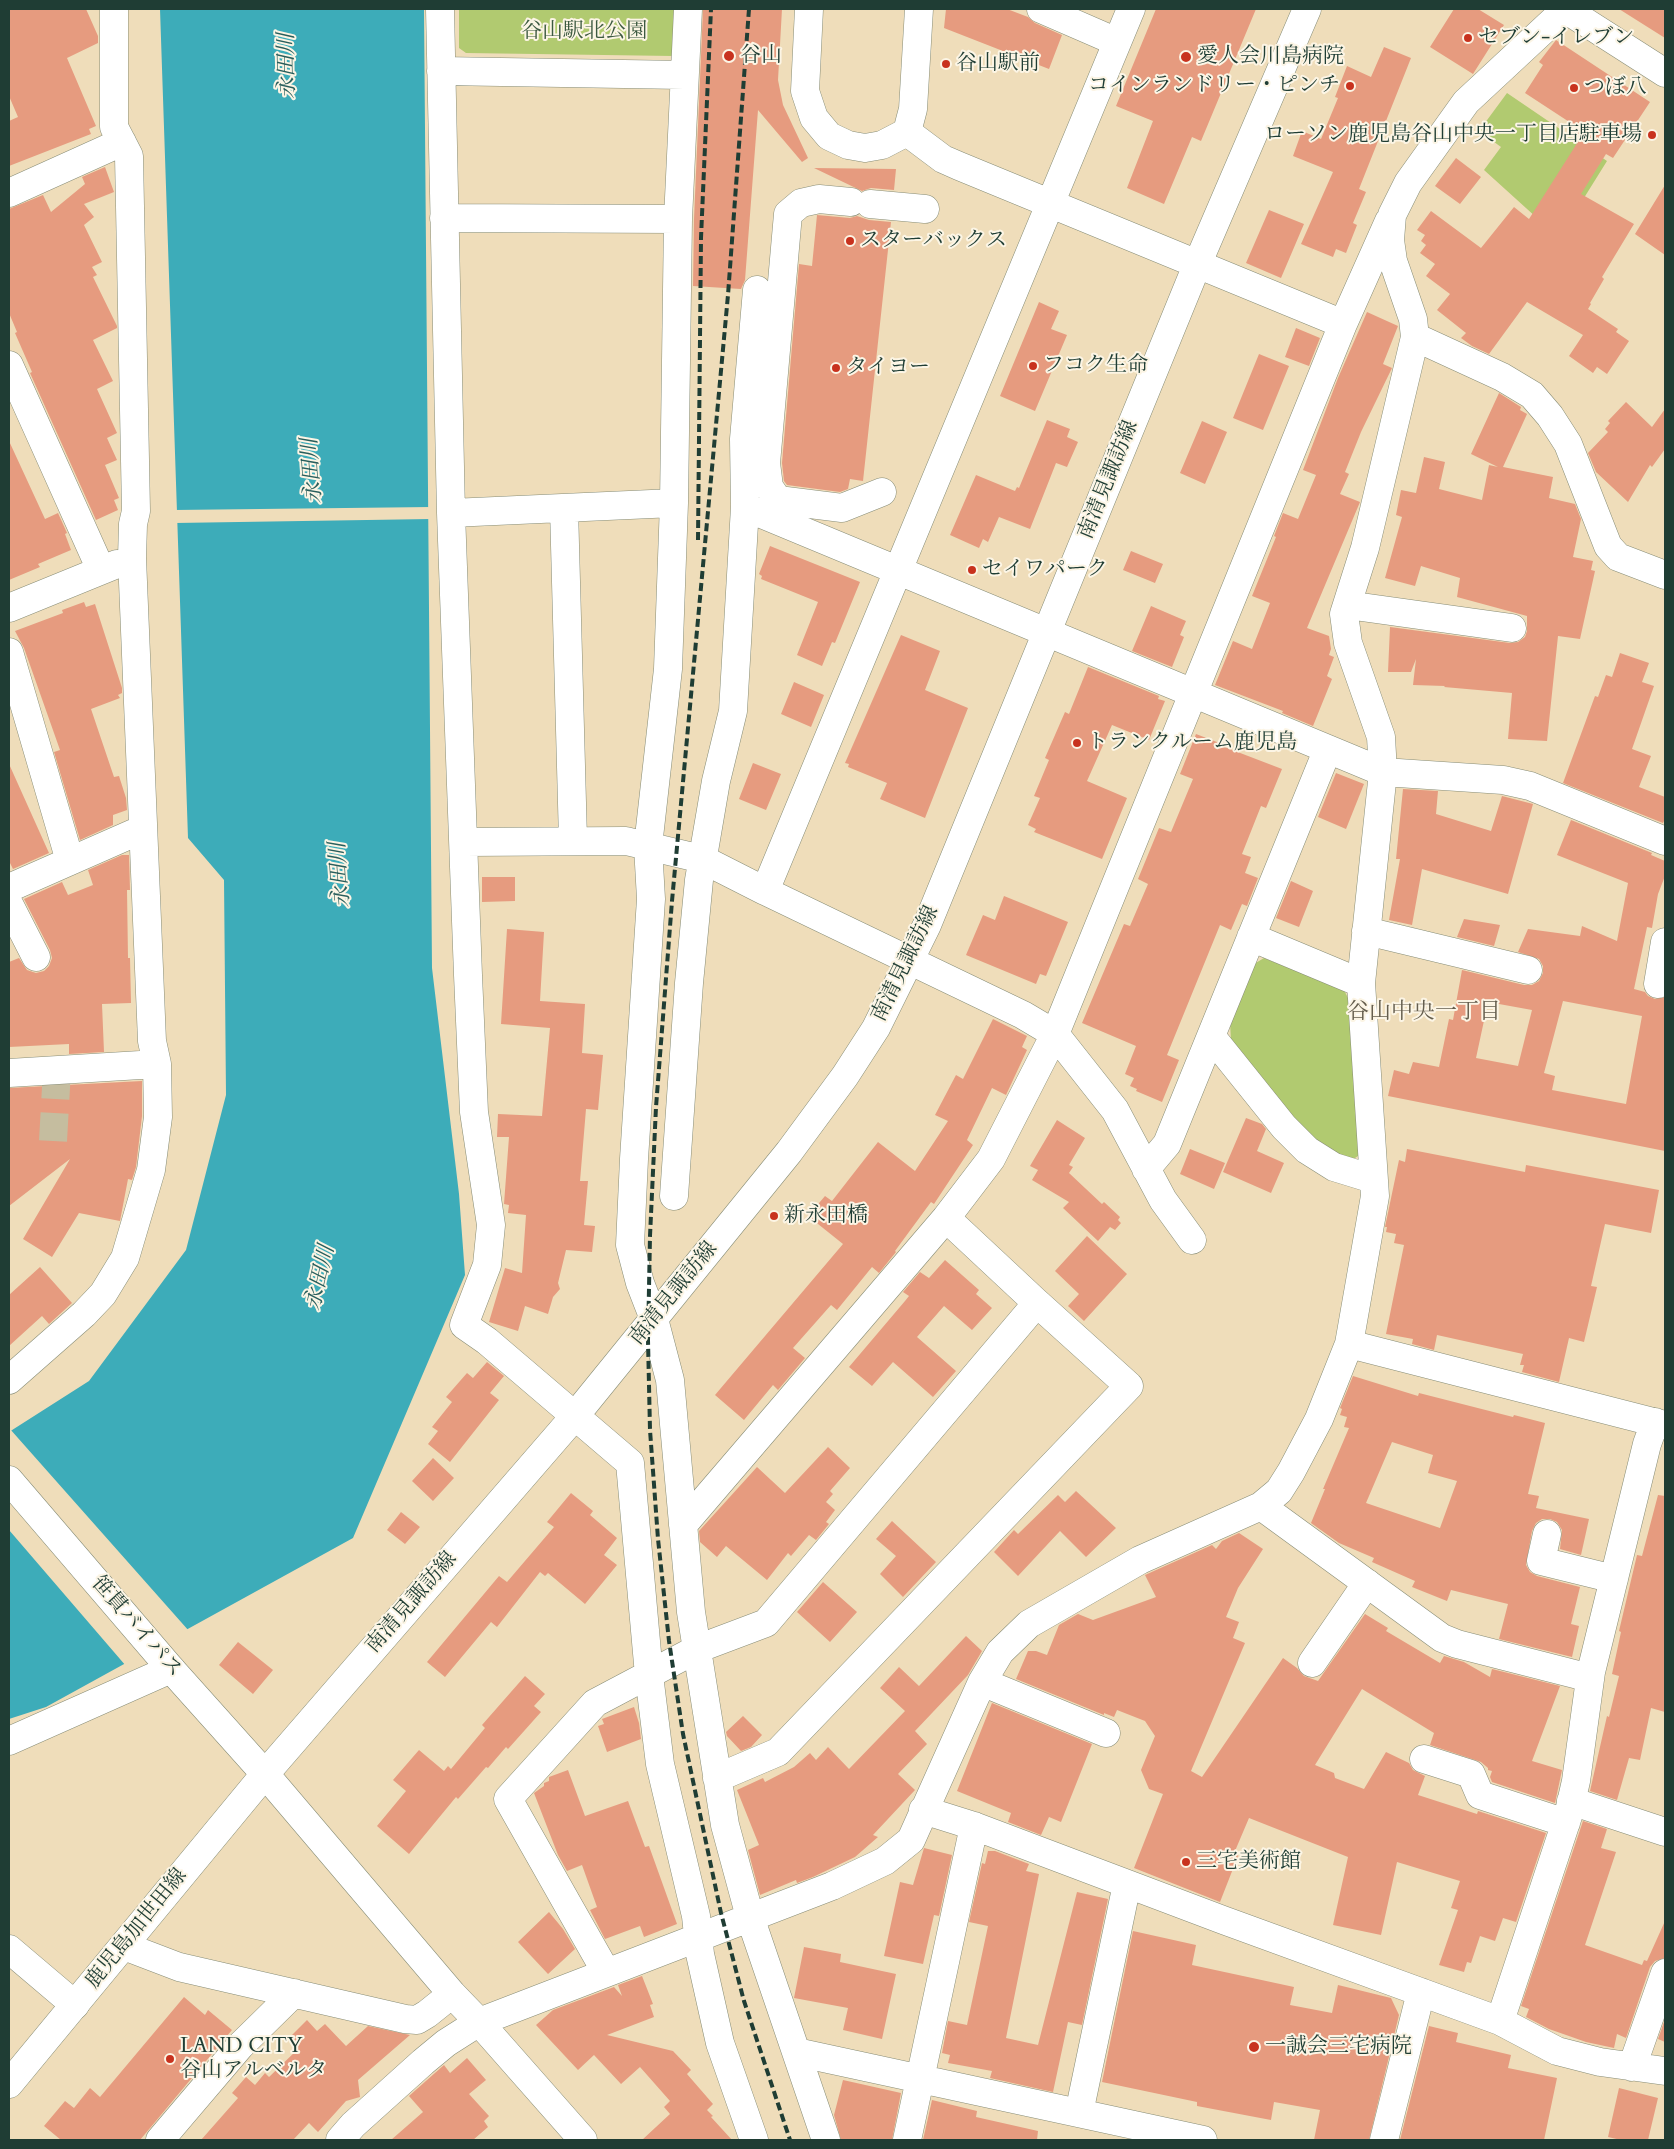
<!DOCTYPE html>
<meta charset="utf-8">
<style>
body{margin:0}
#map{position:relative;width:1674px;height:2149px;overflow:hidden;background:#efddba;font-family:Cardo,serif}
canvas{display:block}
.frame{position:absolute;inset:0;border:10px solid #1f3d34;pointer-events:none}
</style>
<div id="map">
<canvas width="1674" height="2149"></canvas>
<div class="frame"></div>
</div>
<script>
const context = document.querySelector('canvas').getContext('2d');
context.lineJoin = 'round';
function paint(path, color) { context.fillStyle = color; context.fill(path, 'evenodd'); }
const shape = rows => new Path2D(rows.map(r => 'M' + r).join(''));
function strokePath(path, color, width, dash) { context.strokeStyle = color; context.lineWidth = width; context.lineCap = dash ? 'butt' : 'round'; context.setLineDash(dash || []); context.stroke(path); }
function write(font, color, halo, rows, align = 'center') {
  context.font = font + ' Cardo,"Noto Serif JP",serif'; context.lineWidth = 4; context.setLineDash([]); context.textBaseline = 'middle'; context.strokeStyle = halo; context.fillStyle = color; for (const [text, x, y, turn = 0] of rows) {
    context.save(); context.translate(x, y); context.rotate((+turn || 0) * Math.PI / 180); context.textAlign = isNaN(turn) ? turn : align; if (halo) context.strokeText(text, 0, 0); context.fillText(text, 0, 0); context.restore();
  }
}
paint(shape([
 [459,9,677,9,673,56,466,53,459,48],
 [1507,93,1607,161,1564,230,1537,218,1484,170,1501,147,1479,131],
 [1264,958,1344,990,1351,1004,1361,1154,1349,1162,1312,1140,1231,1041,1230,1022,1254,964]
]), '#b1ca70');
paint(shape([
 [160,9,424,9,432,968,459,1194,465,1275,353,1538,46,1707,9,1719,9,1432,89,1381,186,1250,226,1095,224,880,188,838]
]), '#3dacb9');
paint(shape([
 [431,507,431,519,175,523,174,510],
 [9,1429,10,1429,189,1631,126,1666,9,1530]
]), '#efddba');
paint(shape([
 [9,9,86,9,98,36,98,43,67,58,96,126,89,129,91,134,9,166,9,121,18,117,9,96],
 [703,9,782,9,778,80,783,105,808,158,802,162,758,110,745,280,741,289,693,286,694,219],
 [946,9,1007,9,1028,17,1035,23,1062,35,1049,69,944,28],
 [1156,9,1256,9,1201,141,1192,137,1164,204,1127,188,1153,121,1116,106],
 [1454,9,1478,9,1504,25,1473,74,1430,47],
 [1619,9,1665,9,1665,38],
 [1556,40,1650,102,1613,158,1606,154,1581,194,1634,224,1602,277,1604,279,1590,303,1591,304,1588,309,1618,329,1616,332,1629,341,1607,374,1597,367,1593,373,1569,356,1583,335,1527,302,1489,354,1472,346,1461,338,1466,333,1437,310,1450,294,1426,276,1435,264,1420,253,1426,245,1421,241,1425,235,1417,230,1431,211,1481,248,1514,207,1529,219,1581,137,1576,134,1580,129,1525,93,1543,65,1539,62],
 [1384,47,1411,58,1359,189,1366,192,1353,223,1357,225,1346,253,1336,249,1333,257,1301,244,1333,172,1293,156,1302,131,1321,139,1338,98,1335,97,1347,66,1371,77],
 [1456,158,1481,177,1460,204,1435,186],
 [105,167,114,192,84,204,94,217,84,225,102,262,92,267,97,275,93,277,117,326,117,328,93,340,113,381,97,389,117,433,107,438,117,460,105,465,119,498,114,500,118,510,96,520,30,373,32,372,15,333,17,332,9,313,9,209,43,195,51,212,85,184,82,177],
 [814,168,896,169,894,190,871,188,862,191],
 [1665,185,1665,255,1635,234],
 [1269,210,1304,224,1281,278,1246,263],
 [817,215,850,218,857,216,869,220,891,222,863,481,850,479,848,489,840,492,787,485,784,481,782,463,799,264,812,266],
 [1039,302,1059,311,1051,329,1067,335,1035,411,1000,396],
 [1367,312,1398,326,1383,364,1392,368,1361,432,1345,472,1349,474,1340,494,1360,502,1307,628,1329,636,1331,649,1329,655,1334,657,1327,676,1332,679,1313,726,1282,713,1283,711,1215,685,1233,641,1252,649,1270,603,1252,596,1276,537,1274,536,1283,513,1298,519,1316,475,1303,470,1338,378],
 [1296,328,1320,338,1309,366,1285,357],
 [1259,354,1289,366,1263,430,1233,418],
 [1499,393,1521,407,1520,410,1527,414,1503,467,1553,477,1549,498,1575,504,1581,519,1573,557,1593,561,1591,570,1595,571,1580,639,1558,636,1547,741,1508,739,1512,693,1444,687,1445,686,1413,685,1416,659,1411,672,1388,672,1390,627,1510,643,1518,642,1525,637,1527,631,1527,616,1457,597,1460,578,1421,566,1415,586,1385,578,1402,517,1396,515,1401,490,1416,493,1424,457,1445,462,1439,489,1482,500,1489,465,1498,467,1471,454],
 [1626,402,1652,427,1665,409,1665,449,1652,467,1650,465,1628,502,1596,472,1588,453,1608,432,1605,429,1610,423,1608,421],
 [1047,420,1070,429,1067,437,1078,442,1067,467,1056,463,1030,529,999,517,988,542,983,539,979,548,950,535,976,475,1015,491,1017,487,1019,488],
 [1202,421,1227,432,1205,484,1180,473],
 [9,441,45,519,58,513,67,533,65,534,71,550,38,564,40,567,9,580],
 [770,546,860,582,835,643,832,642,822,666,797,655,818,602,761,579,762,576,759,574],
 [1131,551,1163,564,1155,583,1123,570],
 [84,602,86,607,95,604,122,688,122,693,118,695,120,698,91,709,114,777,119,776,126,798,127,810,113,815,113,825,80,840,54,752,60,750,24,648,15,631,63,613,62,610],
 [1151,606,1186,621,1180,635,1184,637,1172,667,1132,651],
 [901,635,940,651,925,690,968,708,925,818,880,799,887,783,848,767,849,764,845,763],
 [1620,653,1649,663,1642,682,1654,686,1632,749,1651,756,1639,787,1665,797,1665,819,1663,823,1563,783,1595,696,1598,697,1606,675,1612,677],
 [1088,667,1159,696,1158,699,1165,701,1149,740,1112,725,1087,781,1127,798,1102,859,1034,832,1036,829,1028,825,1040,798,1034,796,1049,760,1045,758,1065,712,1069,714],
 [794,682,824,695,811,727,781,714],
 [1196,734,1222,744,1222,746,1282,769,1266,808,1261,806,1242,854,1251,857,1245,873,1258,878,1247,906,1242,904,1231,930,1220,925,1167,1055,1179,1060,1162,1102,1136,1091,1137,1089,1130,1086,1134,1078,1125,1074,1136,1046,1082,1023,1124,924,1130,926,1148,884,1138,879,1159,828,1171,832,1193,779,1180,774],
 [753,763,781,774,766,810,739,799],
 [9,764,49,853,13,869,9,861],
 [1336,773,1364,784,1346,829,1318,817],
 [1403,789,1438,791,1436,814,1491,831,1502,796,1533,804,1508,894,1422,869,1412,925,1389,920,1400,859,1396,859],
 [1571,820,1652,853,1651,855,1665,861,1665,876,1658,894,1652,928,1647,927,1634,989,1645,992,1648,996,1655,999,1665,997,1665,1151,1388,1096,1394,1070,1409,1074,1413,1062,1439,1067,1449,1019,1453,1020,1462,970,1524,985,1532,985,1539,981,1543,973,1543,966,1539,959,1518,952,1528,929,1580,936,1582,926,1617,941,1628,883,1557,855],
 [1563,1001,1642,1016,1626,1104,1552,1090,1555,1076,1544,1073],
 [1488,1002,1532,1010,1518,1066,1476,1058],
 [122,855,129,855,130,890,127,890,128,958,130,958,131,1003,102,1004,104,1052,69,1054,69,1044,9,1047,9,962,19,958,27,970,36,973,44,971,49,966,52,958,50,950,24,899,62,882,68,895,93,885,88,870],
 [482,877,515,877,515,901,482,902],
 [1291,881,1313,891,1299,927,1276,918],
 [1004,896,1068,922,1046,976,1040,974,1036,984,966,955,983,915,995,920],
 [1464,919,1500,925,1494,946,1457,937],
 [507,929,544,932,540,1001,585,1004,582,1053,603,1055,598,1110,586,1109,580,1181,588,1181,584,1225,595,1226,592,1252,566,1250,558,1283,560,1289,553,1297,548,1314,525,1306,518,1331,489,1322,505,1268,522,1273,526,1215,508,1213,509,1205,504,1204,509,1137,497,1137,498,1114,542,1116,550,1028,501,1024],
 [993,1019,1027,1036,1022,1047,1027,1050,1006,1095,992,1088,967,1140,973,1145,934,1204,931,1202,895,1251,896,1252,879,1273,872,1267,837,1310,831,1305,793,1348,805,1358,778,1390,773,1385,744,1420,715,1395,843,1244,808,1216,825,1196,832,1201,878,1142,915,1171,948,1121,935,1115,956,1075,963,1079],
 [142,1081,142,1116,136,1167,132,1180,128,1179,120,1221,79,1213,52,1257,23,1239,70,1159,9,1206,9,1088],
 [1246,1118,1262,1124,1266,1129,1257,1151,1284,1163,1271,1193,1223,1172],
 [1057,1120,1085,1138,1069,1165,1073,1167,1069,1173,1102,1204,1104,1202,1120,1217,1118,1220,1121,1223,1115,1230,1110,1227,1098,1241,1063,1208,1069,1202,1032,1180,1038,1170,1030,1166],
 [1190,1149,1225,1163,1214,1189,1180,1174],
 [1407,1149,1525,1172,1526,1165,1659,1190,1651,1233,1605,1224,1591,1286,1597,1287,1584,1342,1569,1338,1559,1382,1522,1372,1524,1365,1520,1365,1523,1354,1437,1335,1434,1350,1412,1344,1413,1339,1386,1334,1404,1245,1394,1243,1396,1234,1386,1232,1387,1227,1385,1227,1399,1160,1405,1162],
 [1087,1236,1127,1274,1084,1321,1068,1306,1079,1294,1055,1271],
 [945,1260,979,1290,976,1294,992,1308,972,1330,944,1306,917,1337,956,1371,933,1397,893,1362,872,1386,849,1367,905,1301,909,1296,903,1292,920,1272,929,1278],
 [40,1267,72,1303,49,1324,42,1316,9,1346,9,1295],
 [487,1362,504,1376,490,1393,499,1400,450,1462,428,1444,438,1431,432,1427,452,1402,446,1397,467,1373,473,1378],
 [1353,1376,1418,1396,1419,1393,1513,1417,1514,1415,1545,1423,1528,1494,1539,1496,1536,1508,1589,1519,1581,1555,1560,1549,1562,1530,1557,1522,1550,1519,1542,1519,1536,1523,1532,1531,1526,1565,1530,1572,1537,1576,1580,1587,1571,1624,1579,1626,1572,1657,1499,1639,1508,1604,1451,1590,1447,1601,1412,1587,1415,1581,1372,1562,1374,1558,1339,1543,1311,1523,1325,1489,1323,1489,1349,1428,1344,1427,1347,1417,1340,1415,1342,1409,1340,1408],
 [1392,1442,1433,1455,1428,1473,1457,1481,1440,1528,1366,1503],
 [828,1447,850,1468,830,1491,833,1494,826,1502,835,1510,826,1522,829,1524,816,1540,809,1535,791,1556,788,1553,767,1580,726,1546,717,1557,700,1542,699,1531,757,1467,785,1493],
 [433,1458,454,1478,433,1501,412,1481],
 [1076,1491,1116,1528,1086,1557,1060,1531,1018,1576,994,1552,1014,1530,1018,1534,1058,1495,1065,1502],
 [571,1493,593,1511,590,1515,617,1538,604,1555,617,1565,585,1604,548,1573,545,1576,540,1572,497,1627,491,1622,445,1677,427,1662,499,1576,507,1582,554,1527,547,1522],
 [1658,1495,1665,1496,1665,1712,1651,1708,1640,1760,1629,1758,1617,1800,1590,1791,1607,1716,1609,1717,1619,1676,1612,1674,1621,1632,1619,1631,1637,1555,1642,1556],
 [401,1512,420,1527,405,1544,387,1530],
 [892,1521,936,1562,903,1597,880,1574,896,1556,876,1539],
 [1239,1533,1263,1549,1238,1588,1226,1617,1239,1622,1233,1638,1245,1643,1191,1771,1202,1777,1283,1658,1297,1668,1304,1676,1318,1681,1365,1614,1388,1628,1386,1631,1440,1663,1444,1656,1464,1662,1490,1677,1492,1669,1560,1686,1532,1761,1562,1770,1555,1803,1492,1782,1490,1777,1492,1771,1488,1770,1488,1768,1481,1762,1430,1745,1434,1733,1362,1689,1315,1765,1334,1773,1335,1778,1364,1789,1386,1752,1409,1763,1413,1770,1425,1776,1418,1795,1477,1814,1478,1811,1546,1833,1516,1922,1503,1918,1495,1941,1480,1936,1471,1963,1467,1962,1464,1972,1439,1965,1458,1910,1451,1908,1460,1881,1397,1862,1381,1935,1333,1925,1348,1857,1249,1818,1235,1851,1238,1856,1220,1902,1134,1868,1163,1794,1149,1789,1141,1770,1155,1736,1145,1721,1117,1710,1114,1717,1104,1713,1104,1715,1016,1679,1028,1651,1036,1651,1047,1655,1059,1625,1078,1614,1093,1620,1156,1597,1145,1575,1212,1545,1216,1549,1222,1541],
 [823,1582,857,1612,830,1642,797,1612],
 [966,1636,982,1651,968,1675,915,1731,927,1744,898,1774,915,1790,873,1835,878,1837,855,1857,813,1877,797,1883,796,1880,760,1895,748,1850,759,1845,737,1790,763,1778,765,1782,794,1767,810,1753,816,1760,828,1747,849,1769,905,1711,880,1688,899,1667,919,1686],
 [238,1642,273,1670,253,1694,219,1665],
 [525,1676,545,1694,534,1706,541,1712,508,1749,506,1747,488,1768,486,1767,458,1799,456,1797,409,1854,377,1826,406,1791,393,1780,419,1750,444,1771,448,1766,451,1769,485,1728,482,1725],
 [992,1703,1092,1744,1061,1822,1049,1817,1041,1835,1008,1822,1011,1813,957,1791],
 [634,1707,639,1723,641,1739,607,1752,598,1726,604,1724,602,1719],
 [743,1716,762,1735,751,1747,741,1751,727,1736,726,1732],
 [568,1770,585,1816,628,1801,645,1847,649,1846,677,1924,644,1937,640,1926,605,1939,590,1910,597,1907,582,1865,567,1871,558,1855,534,1793,544,1786,544,1783,549,1781,549,1777],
 [1583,1821,1607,1829,1601,1848,1616,1852,1585,1945,1642,1965,1644,1960,1647,1961,1665,1921,1665,1958,1655,1961,1650,1967,1626,2038,1617,2034,1614,2048,1586,2042,1549,2029,1526,2017,1529,2009,1521,2006],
 [924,1848,952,1855,939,1916,934,1915,923,1964,884,1956,900,1882,913,1885],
 [988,1851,995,1851,1029,1864,1026,1871,1039,1874,1006,2038,1038,2045,1077,1892,1108,1899,1082,2025,1068,2022,1053,2092,990,2078,992,2071,948,2063,950,2055,942,2053,948,2021,967,2025,988,1926,969,1922,982,1863,985,1864],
 [549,1912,563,1929,575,1949,548,1974,518,1942],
 [1133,1931,1196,1945,1192,1965,1294,1987,1290,2005,1332,2013,1338,1985,1391,1998,1399,2015,1369,2140,1314,2140,1320,2110,1274,2102,1271,2120,1197,2106,1197,2102,1102,2082],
 [804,1947,841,1954,840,1962,896,1974,882,2039,843,2030,848,2008,794,1998],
 [642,1976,653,2004,650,2005,654,2017,607,2035,673,2051,691,2070,687,2074,713,2104,707,2110,713,2116,711,2117,732,2140,642,2140,670,2114,664,2107,670,2101,640,2067,621,2084,594,2055,578,2070,536,2025,553,2010,614,1987,622,1996,618,1985],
 [184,1997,205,2015,208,2010,232,2030,140,2140,61,2140,44,2126,65,2101,74,2108,90,2088,100,2097],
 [1665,2019,1665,2042,1658,2039],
 [307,2020,317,2031,325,2024,346,2046,368,2026,410,2035,358,2080,360,2097,346,2101,318,2132,309,2123,293,2140,201,2140,238,2098,232,2093,246,2077,255,2085,265,2073,269,2077,298,2049,288,2039],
 [1429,2026,1458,2033,1456,2042,1511,2055,1508,2068,1557,2078,1544,2140,1400,2140],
 [467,2058,486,2080,469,2094,489,2116,484,2121,488,2127,473,2140,391,2140,423,2112,409,2096,444,2065,450,2073],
 [843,2080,901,2093,892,2140,841,2140,834,2115],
 [1619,2088,1658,2098,1648,2140,1621,2140,1608,2137],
 [932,2100,977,2111,976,2117,1038,2131,1037,2140,923,2140]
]), '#e69b7f');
strokePath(shape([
 [53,1141,57,1070]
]), '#c5bd9f', 28, [28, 14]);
const minor = shape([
 [440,9,451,513,468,975,474,1112,491,1225,487,1265,464,1325,487,1341,630,1463,649,1675,660,1764,696,1916,700,1954,720,2043,754,2140],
 [688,9,678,219,674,503,668,669,648,846,651,899,634,1159,630,1245,640,1283,654,1319,670,1380,691,1612,725,1825,750,1917,826,2140],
 [809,9,805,91,814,118,829,136,848,145,865,148,882,145,907,132,913,109,919,9],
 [1041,9,1117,42],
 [1131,9,765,891,1023,1015,1055,1034,1115,1110,1163,1200,1192,1240],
 [441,71,684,75],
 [9,193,122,142],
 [851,202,819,199,801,203,788,214,766,463,769,487,778,500,842,508,882,492],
 [870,204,925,209],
 [444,218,678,219],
 [1343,324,1389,221],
 [1415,337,1502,377,1532,395,1550,416,1568,444,1608,546,1618,557,1665,575],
 [9,365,101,570],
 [745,507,1383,772,1503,780,1530,786,1665,841],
 [564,508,573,840],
 [451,513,674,503],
 [1347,605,1512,628],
 [9,608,117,564],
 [9,652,70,861],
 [464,842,626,841,702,859,765,891],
 [9,888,143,829],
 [9,904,36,957],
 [1366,931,1528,970],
 [1251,937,1361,983],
 [1658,984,1665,942],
 [1211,1036,1284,1127,1307,1150,1334,1167,1373,1179],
 [9,1073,157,1064],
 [1146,1169,1167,1144,1327,751],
 [674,1196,689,983,699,880,716,781,733,711,745,507,744,439,757,290],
 [1349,1344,1665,1425],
 [9,1380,84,1314,103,1294,125,1258,151,1170,158,1117,157,1064,152,1041,132,558,133,524,136,511,129,156,114,127,114,9],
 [1261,1506,1442,1638,1457,1644,1590,1678],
 [683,1525,946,1218,991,1159,1055,1034,1343,324,959,166,943,159,907,132],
 [1547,1534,1541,1561,1614,1579],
 [1312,1663,1367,1583],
 [982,1682,1106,1733],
 [9,1741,171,1669],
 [1424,1759,1471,1774,1480,1795,1566,1823],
 [717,1778,778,1752,1129,1386,1037,1303],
 [1571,1801,1665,1832],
 [923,1810,974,1826,1223,1920,1500,2021,1557,2051,1600,2062,1665,2071],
 [124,1946,179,1967,405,2019,417,2020,427,2014,452,1994],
 [9,1949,75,2005],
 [606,1972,508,1799,595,1703,697,1649,766,1623,1037,1303,946,1218],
 [1500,2021,1568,1816,1576,1781,1591,1672,1647,1444,1655,1422],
 [796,2052,1203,2140],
 [1632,2067,1665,1973],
 [1079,2113,1127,1884],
 [160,2140,240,2046,294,1993],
 [340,2140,353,2125,423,2062,446,2043,479,2022,832,1886,885,1861,911,1840,982,1682,1000,1652,1029,1624,1140,1560,1261,1506,1279,1491,1291,1472,1319,1419,1349,1344,1375,1196,1361,983,1383,772,1381,737,1348,643,1344,614,1365,548,1415,337,1413,319,1393,261,1390,240,1392,215,1408,183,1466,102,1566,9],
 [583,2140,479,2022,452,1994,265,1774,574,1417,789,1152,845,1076,876,1028,927,925,1197,265,1307,9],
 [907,2140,974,1826],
 [1384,2140,1421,1992]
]);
const major = shape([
 [9,1480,171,1669,265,1774,9,2084]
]);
const highway = shape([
 [1565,9,1665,73]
]);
strokePath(minor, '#878d77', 29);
strokePath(major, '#878d77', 29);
strokePath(highway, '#878d77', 29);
strokePath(minor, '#fff', 28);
strokePath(major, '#fff', 28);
strokePath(highway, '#fff', 28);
strokePath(shape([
 [749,9,728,295,672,901,656,1107,650,1236,648,1340,650,1430,658,1539,669,1641,683,1734,721,1913,744,2001,790,2140],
 [698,540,701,238,711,9]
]), '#1f3d34', 4, [8, 4]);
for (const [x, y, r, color] of [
 [1468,38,5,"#c8321e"],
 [729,56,6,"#c8321e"],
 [1186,57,6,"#c8321e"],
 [946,64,5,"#c8321e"],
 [1350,86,5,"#c8321e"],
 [1574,88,5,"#c8321e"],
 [1652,135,5,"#c8321e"],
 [850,241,5,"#c8321e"],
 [1033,366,5,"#c8321e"],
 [836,368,5,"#c8321e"],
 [972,570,5,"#c8321e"],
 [1077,743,5,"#c8321e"],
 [774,1216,5,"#c8321e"],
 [1186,1862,5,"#c8321e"],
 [1254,2047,6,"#c8321e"],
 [170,2059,5,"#c8321e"]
]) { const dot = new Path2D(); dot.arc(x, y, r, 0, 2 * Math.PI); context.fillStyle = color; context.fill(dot); strokePath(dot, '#fcf5e5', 2); }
write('21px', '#3c5940', '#fcf5e5', [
 ["谷山駅北公園",584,32]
]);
write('21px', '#1f3d34', '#fcf5e5', [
 ["セブン-イレブン",1478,38],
 ["谷山",740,56],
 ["愛人会川島病院",1197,57],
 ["谷山駅前",956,64],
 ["コインランドリー・ピンチ",1340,86,"right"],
 ["つぼ八",1584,88],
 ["ローソン鹿児島谷山中央一丁目店駐車場",1642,135,"right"],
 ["スターバックス",860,241],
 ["フコク生命",1043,366],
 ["タイヨー",846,368],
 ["セイワパーク",982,570],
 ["トランクルーム鹿児島",1087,743],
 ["新永田橋",784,1216],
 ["三宅美術館",1196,1862],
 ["LAND CITY",180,2047],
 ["谷山アルベルタ",180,2071],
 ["一誠会三宅病院",1265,2047]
], 'left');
write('21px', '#1f3d34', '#fcf5e5', [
 ["南清見諏訪線",1109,480,-68],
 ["南清見諏訪線",906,964,-64],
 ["南清見諏訪線",674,1294,-51],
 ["南清見諏訪線",412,1603,-49],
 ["笹貫バイパス",136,1627,49],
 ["鹿児島加世田線",137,1929,-51]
]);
write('italic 22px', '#285e5c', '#fcf5e5', [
 ["永田川",288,66,-91],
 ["永田川",313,471,-94],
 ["永田川",341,875,-94],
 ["永田川",321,1278,-77]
]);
write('22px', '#655e4e', '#fcf5e5', [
 ["谷山中央一丁目",1424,1013]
]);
</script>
